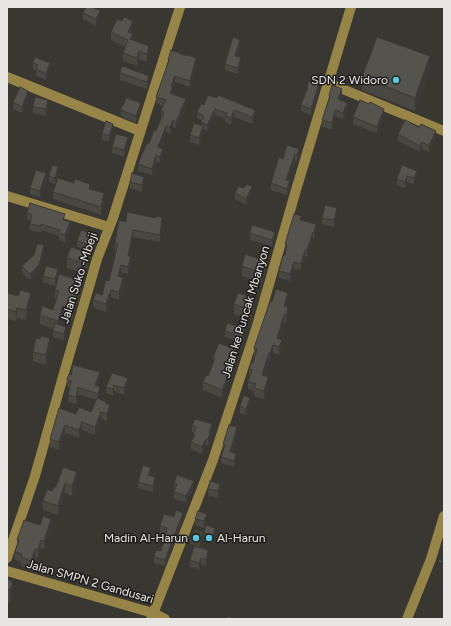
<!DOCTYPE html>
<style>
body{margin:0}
#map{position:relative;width:451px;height:626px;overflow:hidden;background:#383731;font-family:Figtree,sans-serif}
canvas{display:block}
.frame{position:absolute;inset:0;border:8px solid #e7e6e2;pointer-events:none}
</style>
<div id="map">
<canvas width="451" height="626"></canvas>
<div class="frame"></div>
</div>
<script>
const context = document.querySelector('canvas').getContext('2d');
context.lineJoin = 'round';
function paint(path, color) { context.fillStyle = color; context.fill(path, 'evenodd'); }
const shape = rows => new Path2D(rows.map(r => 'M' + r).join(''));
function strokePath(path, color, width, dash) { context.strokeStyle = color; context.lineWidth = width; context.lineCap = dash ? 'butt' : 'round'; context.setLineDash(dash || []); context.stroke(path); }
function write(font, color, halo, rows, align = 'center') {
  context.font = font + ' Figtree,sans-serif'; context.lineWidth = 3; context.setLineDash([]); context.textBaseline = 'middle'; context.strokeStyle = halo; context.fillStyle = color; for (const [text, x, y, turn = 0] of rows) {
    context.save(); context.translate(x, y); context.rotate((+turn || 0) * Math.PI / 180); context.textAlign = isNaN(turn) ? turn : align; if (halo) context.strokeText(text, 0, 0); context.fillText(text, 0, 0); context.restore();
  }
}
paint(shape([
 [194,529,204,532,199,547,189,543]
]), '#464337');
strokePath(shape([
 [439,561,444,562]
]), '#6e6d67', 1, [2, 2]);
strokePath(shape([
 [7,77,140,131],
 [328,83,444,131],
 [7,196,109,227],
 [7,558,35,476,64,373,97,259,113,218,180,7],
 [7,571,153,613,165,619],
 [151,619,213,460,257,326,296,190,351,7],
 [407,619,431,559,444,516]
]), '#978547', 10);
paint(shape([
 [83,13,100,18,96,26,83,19],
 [133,29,131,33,133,40,149,54,147,62,139,59,137,66,123,61,123,53,125,47,111,40,111,32],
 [240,46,237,56,241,64,238,74,225,70,225,64],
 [168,60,196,64,190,87,175,82,173,88,172,94,186,106,176,128,173,127,170,134,166,132,160,148,163,155,160,163,156,162,152,175,138,171,138,164,156,131,162,117,161,117,161,110,163,106,156,103,156,97,168,63],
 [33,62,50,70,46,80,36,76,36,71,33,69],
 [430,69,415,111,362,90,362,77],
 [120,73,149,82,147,89,120,80],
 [319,90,311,115,301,111,301,105],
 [208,95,255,116,252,124,234,117,231,125,225,122,225,119,215,115,207,131,203,129,203,133,199,145,190,142,190,135,201,125,202,121,197,118,197,112,204,105],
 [329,96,342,96,340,100,347,110,343,119,335,116,332,129,322,127,322,120,329,99],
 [28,98,22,113,13,109,13,102],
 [48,106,46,116,33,113,33,107],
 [141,109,136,123,121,116,121,110],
 [384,116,377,133,353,124,353,117],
 [113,130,109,142,102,140,102,133],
 [398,134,436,137,429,152,422,149,420,152,398,141],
 [128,144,124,157,112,153,112,147],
 [287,145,299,155,297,161,295,160,288,181,290,188,287,195,271,190,271,183,283,159],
 [402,165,417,177,414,185,407,182,405,188,397,185,397,179],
 [58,174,55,184,49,182,49,176],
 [46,179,40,197,30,194,30,188],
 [130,182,144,183,142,192,130,188],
 [90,189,104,201,103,208,101,215,53,199,53,192],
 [235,193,252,194,246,205,235,199],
 [27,213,65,220,70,228,65,242,59,240,59,236,41,230,41,233,30,230,30,224,31,221,27,219],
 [337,214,334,227,322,224,322,218],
 [302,220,316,230,314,239,313,239,307,257,305,256,301,270,294,269,290,281,279,278,279,271,286,251,285,244],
 [126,222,162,225,160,242,133,237,129,256,131,264,128,274,121,272,120,277,123,285,119,300,111,297,106,312,93,307,93,300,102,295,109,281,116,250,115,250,115,243],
 [250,233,275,239,272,246,250,240],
 [88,237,95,246,93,252,77,247,77,241],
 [44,252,39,272,30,280,22,273,22,266],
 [89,253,89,262,87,269,84,267,83,273,67,268,67,258],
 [242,266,266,271,262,283,242,276],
 [43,276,58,276,55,286,43,282],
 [55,290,81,290,73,319,63,316,60,325,66,334,64,341,53,337,53,329,40,324,40,315,53,310,57,299,55,299],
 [7,298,31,302,26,320,17,318,16,321,7,319],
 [288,301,286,306,288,315,286,323,284,323,279,339,282,348,279,355,273,353,270,361,269,361,264,376,268,385,264,399,254,396,254,391,248,389,248,381,250,378,249,377,249,369,253,363,255,356,254,356,254,348,272,302],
 [234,304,255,308,251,319,234,314],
 [225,331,245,336,242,343,225,337],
 [50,348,46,365,33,361,33,352],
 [213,357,238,359,222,398,203,390,203,382,208,376,213,363],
 [112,373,128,385,124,395,114,391,113,396,106,393,106,387],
 [100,378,97,386,100,393,98,399,106,404,110,413,107,421,101,419,95,435,82,430,79,438,65,433,59,450,50,447,50,439,76,414,91,412,97,400,78,394,76,404,68,402,68,395,70,387,67,387,67,380],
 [250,404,246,415,240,413,240,406],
 [192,425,212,431,208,446,206,445,202,454,191,449,191,442,193,438,194,433,192,432],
 [237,433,232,452,236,459,234,467,221,463,221,457,224,450,223,450,223,444],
 [63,467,77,482,72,496,65,493,58,515,43,510,43,501,56,487],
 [151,474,150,476,155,484,153,492,138,488,138,482],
 [174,483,194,487,186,503,174,499,174,492,175,489,174,489],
 [208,489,220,490,218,498,208,495],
 [183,519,165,566,154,563,154,557,161,551,166,534,160,533,160,526],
 [195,519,207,520,204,528,195,525],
 [40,525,51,527,44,549,41,548,38,558,35,557,31,569,21,566,21,562,15,560,15,552,17,545,17,540],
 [204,533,215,535,213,543,204,540],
 [208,557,206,566,201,565,199,569,190,567,190,560],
 [7,579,13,594,10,603,7,602]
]), '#494742');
paint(shape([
 [100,11,100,18,96,26,96,19],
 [133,21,133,29,128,40,128,32],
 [133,34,133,42,130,39],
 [240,40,240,46,235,62,235,56],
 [149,46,149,54,147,62,147,54],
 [139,51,139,59,137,66,137,58],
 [430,56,430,69,415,111,415,98],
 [241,57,241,64,238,74,238,68],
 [196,58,196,64,190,87,190,81],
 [50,63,50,70,46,80,46,74],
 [149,76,149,82,147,89,147,82],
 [175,76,175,82,173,88,173,93,170,99,171,86],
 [319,83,319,90,311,115,311,109],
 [342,89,342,96,338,106,338,99],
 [28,91,28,98,22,113,22,107],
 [186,99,186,106,176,128,176,122],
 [48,100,48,106,46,116,46,109],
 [141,103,141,109,136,123,136,116],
 [347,103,347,110,343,119,343,113],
 [215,109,215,115,207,131,207,125],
 [384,109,384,116,377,133,377,127],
 [234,110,234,117,231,125,231,118],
 [255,110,255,116,252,124,252,117],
 [335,110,335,116,332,129,332,123],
 [173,120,173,127,170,134,170,127],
 [113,124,113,130,109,142,109,136],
 [166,126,166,132,158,153,158,147],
 [203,126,203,133,199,145,199,138],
 [436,131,436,137,429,152,429,146],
 [128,137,128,144,124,157,124,150],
 [422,142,422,149,420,152,420,146],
 [163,149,163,155,160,163,160,157],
 [299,149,299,155,297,161,297,154],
 [295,154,295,160,286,187,286,180],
 [156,155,156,162,152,175,152,169],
 [58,167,58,174,55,184,55,178],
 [417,171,417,177,414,185,414,178],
 [46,173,46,179,40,197,40,191],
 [407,176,407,182,405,188,405,182],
 [144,177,144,183,142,192,142,185],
 [290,181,290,188,287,195,287,189],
 [252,187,252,194,246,205,246,199],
 [104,193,103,208,101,215,102,200],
 [337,208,337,214,334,227,334,220],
 [162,217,162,225,160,242,160,235],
 [70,222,70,228,65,242,65,235],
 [316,224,316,230,314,239,314,233],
 [133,230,133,237,128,263,128,256],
 [275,232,275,239,272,246,272,240],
 [313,232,313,239,307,257,307,250],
 [95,239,95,246,93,252,93,246],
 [44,245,44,252,39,272,30,280,30,274],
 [305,250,305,256,301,270,301,264],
 [89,253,89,262,87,269,87,259],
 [131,256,131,264,128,274,128,267],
 [84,258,84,267,83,273,83,263],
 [266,261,266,271,262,283,262,273],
 [294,262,294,269,290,281,290,274],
 [121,265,121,272,118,284,118,276],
 [58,269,58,276,55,286,55,279],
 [123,278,123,285,119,300,119,292],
 [81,281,81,290,73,319,73,309],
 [111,290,111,297,106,312,106,304],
 [31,293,31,302,26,320,26,310],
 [288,293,288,301,284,314,284,306],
 [255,298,255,308,251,319,251,310],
 [63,306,63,316,58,330,58,321],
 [288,307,288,315,286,323,286,315],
 [17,308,17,318,16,321,16,312],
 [284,315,284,323,277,346,277,338],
 [66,327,66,334,64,341,64,334],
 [245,329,245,336,242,343,242,337],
 [50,338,50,348,46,365,46,355],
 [282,340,282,348,279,355,279,347],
 [273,345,273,353,270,361,270,353],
 [238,351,238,359,222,398,222,390],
 [269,353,269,361,262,383,262,375],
 [100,372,100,378,95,392,95,385],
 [268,377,268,385,264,399,264,391],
 [128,378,128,385,124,395,124,388],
 [114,385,114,391,113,396,113,389],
 [78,387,78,394,76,404,76,397],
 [100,387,100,393,98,400,98,394],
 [250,398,250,404,246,415,246,409],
 [110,405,110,413,107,421,107,414],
 [101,412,101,419,95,435,95,427],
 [82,422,82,430,79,438,79,430],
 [212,424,212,431,208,446,208,439,209,432],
 [65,425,65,433,59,450,59,442],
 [237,427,237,433,230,457,230,452],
 [206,439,206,445,202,454,202,447],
 [236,454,236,459,234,467,234,461],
 [151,468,151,474,148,482,148,475],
 [77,472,77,482,72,496,72,486],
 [155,477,155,484,153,492,153,486],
 [194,481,194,487,186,503,186,496],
 [65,483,65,493,58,515,58,506],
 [220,484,220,490,218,498,218,491],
 [183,513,183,519,165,566,165,560],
 [207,514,207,520,204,528,204,521],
 [51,519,51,527,44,549,44,541],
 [215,528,215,535,213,543,213,536],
 [41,540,41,548,38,558,38,550],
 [35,549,35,557,31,569,31,561],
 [208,550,208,557,206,566,206,560],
 [201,558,201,565,199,569,199,563],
 [13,582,13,594,10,603,10,590]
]), '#3c3a36');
const building = shape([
 [86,7,92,7,100,11,96,19,83,13,86,7],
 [124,17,133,21,128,32,133,34,130,39,149,46,147,54,139,51,137,58,123,53,128,40,111,32,117,19,122,21,124,17],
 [233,37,240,40,235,56,241,57,238,68,225,64,233,37],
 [377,37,430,56,415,98,362,77,377,37],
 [171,50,187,56,187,55,196,58,190,81,175,76,171,86,173,86,170,93,186,99,176,122,173,120,170,127,166,126,158,147,163,149,160,157,156,155,152,169,138,164,147,143,149,144,154,130,156,131,164,112,161,110,166,100,156,97,169,60,168,60,171,50],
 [35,57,50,63,46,74,36,69,38,65,33,62,35,57],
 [122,66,149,76,147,82,120,73,122,66],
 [308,81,319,83,311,109,301,105,307,89,308,81],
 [332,85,342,89,338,99,347,103,343,113,335,110,332,123,322,120,330,96,329,96,332,85],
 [20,87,28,91,22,107,13,102,20,87],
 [208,95,217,98,218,95,255,110,252,117,234,110,231,118,225,116,227,113,215,109,207,125,201,122,204,116,197,112,201,104,204,105,208,95],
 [35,97,48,100,46,109,33,107,35,97],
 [126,98,141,103,136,116,121,110,122,105,123,106,126,98],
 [360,100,369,104,370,102,384,109,377,127,353,117,360,100],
 [405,120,419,127,421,124,436,131,429,146,422,142,420,146,398,134,405,120],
 [106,121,113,124,109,136,102,133,106,121],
 [194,123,203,126,199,138,190,135,194,123],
 [116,134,128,137,124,150,112,147,116,134],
 [287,145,299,149,297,154,295,154,286,180,290,181,287,189,271,183,279,157,283,159,287,145],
 [52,165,58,167,55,178,49,176,52,165],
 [402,165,417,171,414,178,407,176,405,182,397,179,402,165],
 [36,170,46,173,40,191,30,188,36,170],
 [132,173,144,177,142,185,130,182,132,173],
 [58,178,74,183,75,179,90,184,89,189,104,193,102,200,103,200,101,207,53,192,58,178],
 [247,184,252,187,246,199,235,193,239,186,244,188,247,184],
 [30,203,65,214,63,220,70,222,65,235,59,233,60,230,41,224,41,226,30,224,32,215,27,213,30,203],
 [325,205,337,208,334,220,322,218,325,205],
 [127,212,156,218,156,216,162,217,160,235,133,230,128,256,131,256,128,267,121,265,118,276,123,278,119,292,111,290,106,304,93,300,96,293,102,295,106,280,109,281,118,243,115,243,119,220,126,222,127,212],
 [294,214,302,216,300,220,316,224,314,233,313,232,307,250,305,250,301,264,294,262,290,274,279,271,283,255,285,255,287,245,285,244,294,214],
 [252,225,275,232,272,240,250,233,252,225],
 [81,230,88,232,87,237,95,239,93,246,77,241,81,230],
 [37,244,44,245,39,265,30,274,22,266,34,255,37,244],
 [71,247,89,253,87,259,84,258,83,263,67,258,71,247],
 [245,254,266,261,262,273,242,266,245,254],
 [46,266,58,269,55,279,43,276,46,266],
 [59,274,81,281,73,309,63,306,58,321,40,315,42,306,53,310,59,291,55,290,59,274],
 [276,289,288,293,284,306,288,307,286,315,284,315,277,338,282,340,279,347,273,345,270,353,269,353,262,375,268,377,264,391,254,388,256,384,248,381,252,370,249,369,251,363,253,363,257,349,254,348,266,313,270,301,272,302,276,289],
 [21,290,31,293,26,310,17,308,16,312,7,309,7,298,8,293,18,296,21,290],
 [238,293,255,298,251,310,234,304,238,293],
 [55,323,66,327,64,334,53,331,55,323],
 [227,323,245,329,242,337,225,331,227,323],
 [41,336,50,338,46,355,33,352,36,338,40,339,41,336],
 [219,343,238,351,222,390,203,382,206,375,208,376,215,358,213,357,219,343],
 [73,365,100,372,95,385,100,387,98,394,78,387,76,397,68,395,71,381,67,380,69,374,71,375,73,365],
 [112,373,128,378,124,388,114,385,113,389,106,387,112,373],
 [244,395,250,398,246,409,240,406,244,395],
 [97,398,106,402,105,403,110,405,107,414,101,412,95,427,82,422,79,430,65,425,59,442,50,439,59,408,76,414,79,407,91,412,97,398],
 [195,419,212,424,209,432,210,433,208,439,206,439,202,447,191,442,195,435,193,434,196,427,192,425,195,419],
 [229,425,237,427,230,452,236,454,234,461,221,457,225,445,223,444,229,425],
 [143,465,151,468,148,475,155,477,153,486,138,482,143,465],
 [63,467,77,472,72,486,65,483,58,506,43,501,47,489,52,491,54,487,56,487,63,467],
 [177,475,194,481,186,496,174,492,177,484,174,483,177,475],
 [210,481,220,484,218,491,208,489,210,481],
 [176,510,183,513,165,560,154,557,156,550,161,551,167,528,160,526,164,514,174,517,176,510],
 [198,511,207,514,204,521,195,519,198,511],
 [43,516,51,519,44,541,41,540,38,550,35,549,31,561,21,557,22,554,15,552,19,540,17,540,24,520,40,525,43,516],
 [206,525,215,528,213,536,204,533,206,525],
 [194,546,208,550,206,560,201,558,199,563,190,560,194,546],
 [7,579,13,582,10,590,7,589,7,579],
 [228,616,235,619,227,619,228,616]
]);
paint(building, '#55534d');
strokePath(building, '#3c3a36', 1);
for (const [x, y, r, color] of [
 [396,80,4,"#57c9e2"],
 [196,538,4,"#57c9e2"],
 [209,538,4,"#57c9e2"]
]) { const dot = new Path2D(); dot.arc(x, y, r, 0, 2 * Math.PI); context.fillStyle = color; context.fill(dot); strokePath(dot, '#1f1e1c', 1.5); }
write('12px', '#e7e6e2', '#1f1e1c', [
 ["SDN 2 Widoro",388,80],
 ["Madin Al-Harun",188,538],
 ["Al-Harun",217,538,"left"]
], 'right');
write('12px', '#e7e6e2', '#1f1e1c', [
 ["Jalan Suko -Mbeji",79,278,-72],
 ["Jalan ke Puncak Mbanyon",246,312,-73],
 ["Jalan SMPN 2 Gandusari",90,582,16]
]);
</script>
